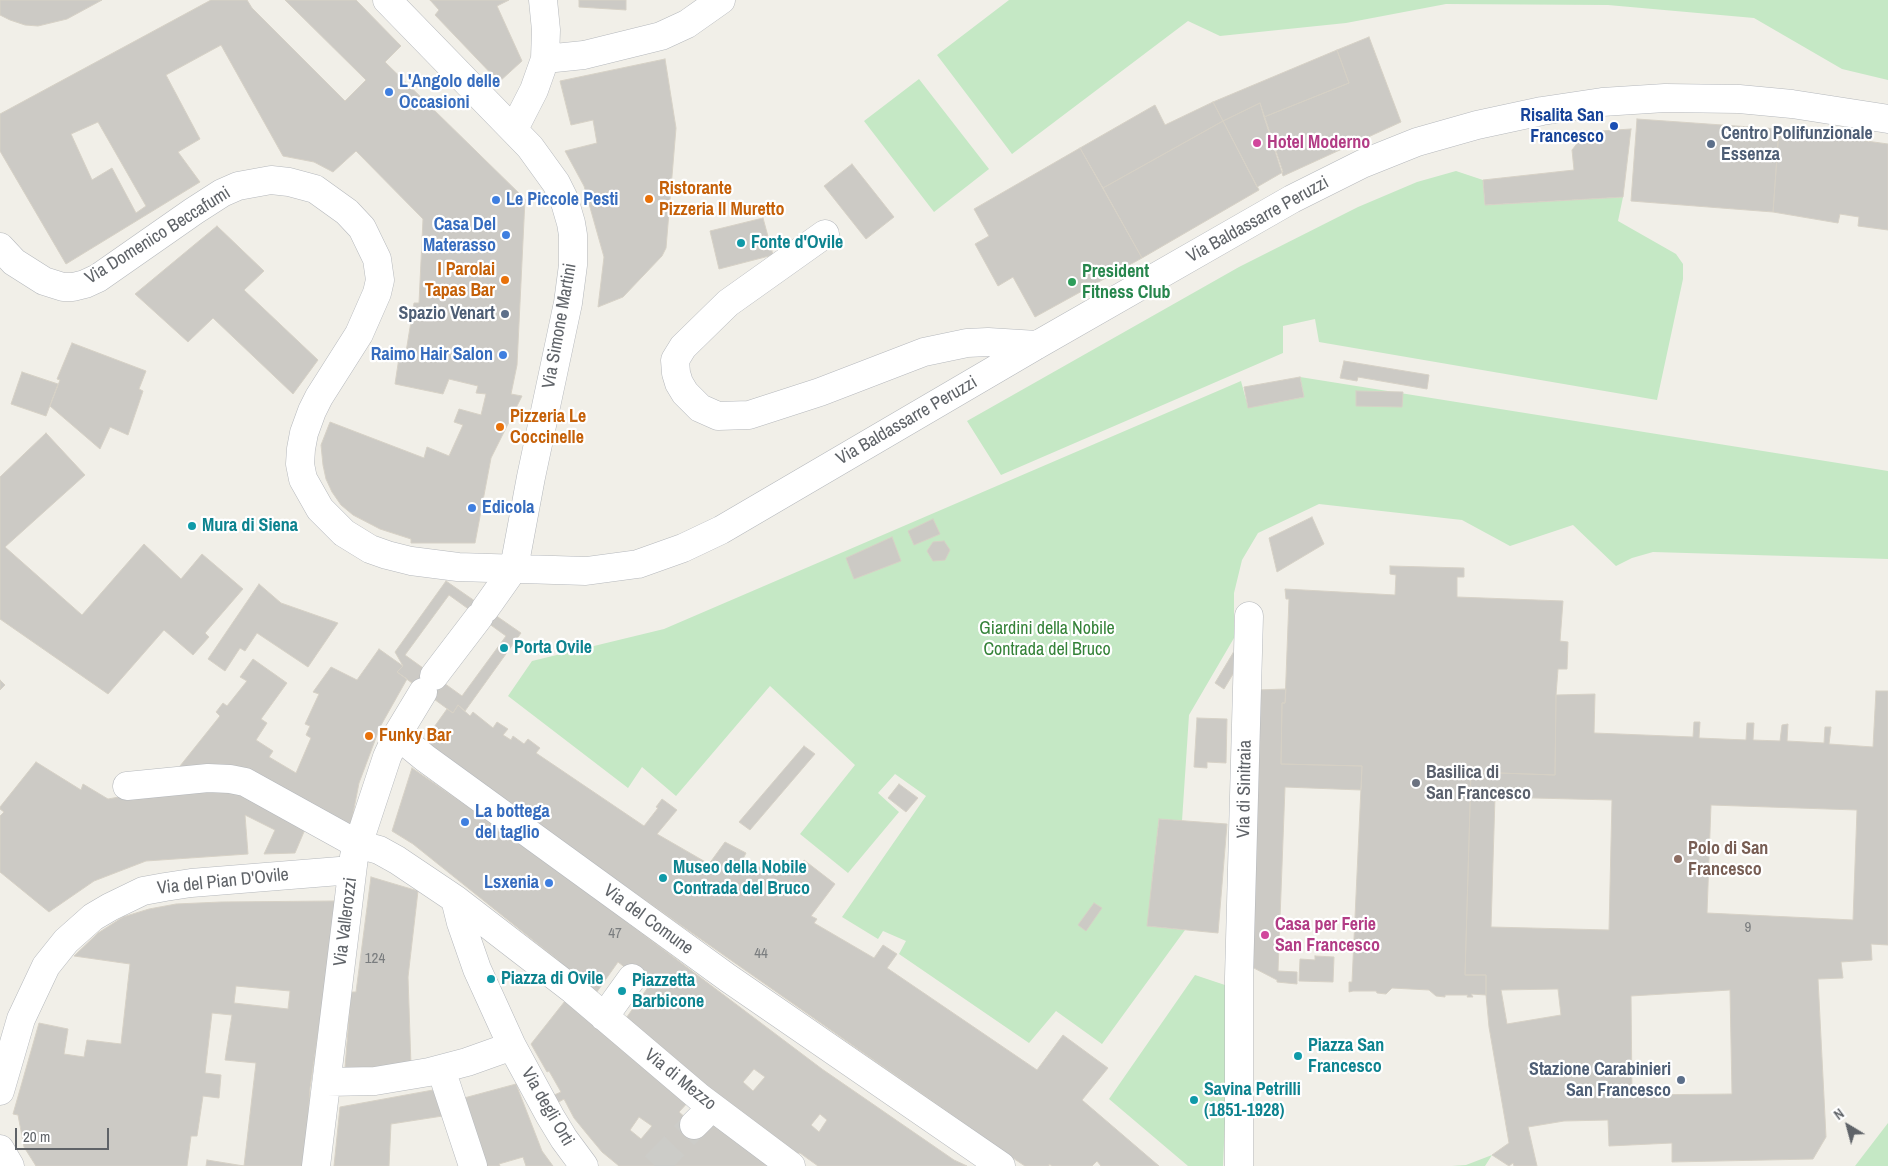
<!DOCTYPE html>
<style>
body{margin:0}
#map{position:relative;width:1888px;height:1166px;overflow:hidden;background:#f1efe8;font-family:"Archivo Narrow",sans-serif}
canvas{display:block}
.north{position:absolute;left:1823px;top:1101px;width:50px;height:50px;-webkit-text-stroke:4px #fff;paint-order:stroke;rotate:323deg;font-size:14px;font-weight:700;line-height:20px;text-align:center;color:#5f6368}
.north::after{content:'';display:block;margin:auto;width:18px;height:22px;background:#5f6368;clip-path:polygon(50% 0,100% 100%,50% 72%,0 100%)}
.scale{position:absolute;left:15px;top:1128px;width:94px;height:22px;box-sizing:border-box;border:2px solid #5f6368;border-top:0;padding-left:6px;font-size:15px;line-height:18px;white-space:nowrap;color:#5f6368;-webkit-text-stroke:4px #fff;paint-order:stroke}
</style>
<div id="map">
<canvas width="1888" height="1166"></canvas>
<div class="north">N</div>
<div class="scale">20 m</div>
</div>
<script>
const context = document.querySelector('canvas').getContext('2d');
context.lineJoin = 'round';
function paint(path, color) { context.fillStyle = color; context.fill(path, 'evenodd'); }
const shape = rows => new Path2D(rows.map(r => 'M' + r).join(''));
function strokePath(path, color, width, dash) { context.strokeStyle = color; context.lineWidth = width; context.lineCap = dash ? 'butt' : 'round'; context.setLineDash(dash || []); context.stroke(path); }
function write(font, color, halo, rows, align = 'center') {
  context.font = font + ' "Archivo Narrow",sans-serif'; context.lineWidth = 4.5; context.setLineDash([]); context.textBaseline = 'middle'; context.strokeStyle = halo; context.fillStyle = color; for (const [text, x, y, turn = 0] of rows) {
    context.save(); context.translate(x, y); context.rotate((+turn || 0) * Math.PI / 180); context.textAlign = isNaN(turn) ? turn : align; if (halo) context.strokeText(text, 0, 0); context.fillText(text, 0, 0); context.restore();
  }
}
paint(shape([
 [1009,0,1888,0,1888,80,1842,69,1754,18,1608,5,1446,4,1346,23,1220,36,1188,21,1012,154,937,55],
 [919,79,989,169,934,212,864,121],
 [1456,171,1483,180,1485,205,1623,197,1618,221,1676,254,1683,264,1683,279,1657,400,1319,342,1315,319,1283,326,1283,353,1001,475,967,421,1239,267,1358,207,1417,182],
 [1300,377,1888,471,1888,559,1653,552,1632,558,1616,566,1573,525,1510,546,1462,520,1319,504,1258,533,1242,560,1234,593,1234,638,1189,715,1182,821,1159,819,1148,926,1185,930,1102,1044,1056,1011,1029,1043,899,954,906,941,883,931,878,939,842,917,926,796,895,774,878,793,899,812,848,873,800,834,855,765,770,686,676,796,642,767,628,788,508,696,532,661,664,629,1241,381,1248,407,1304,397],
 [1195,975,1231,987,1223,1166,1188,1166,1109,1099],
 [1888,1123,1888,1166,1855,1166],
 [1492,1155,1485,1166,1452,1166,1466,1165]
]), '#c5e8c5');
const building = shape([
 [0,0,102,0,67,19,38,26,25,25,10,20,0,15,0,0],
 [211,0,247,0,252,8,345,101,366,80,285,0,356,0,401,46,385,62,525,199,517,365,511,394,522,396,491,458,475,543,411,543,411,539,380,529,353,515,341,505,332,492,326,479,323,465,321,445,330,422,424,458,427,447,449,456,463,425,454,422,459,409,481,415,486,394,476,393,478,386,449,379,443,394,395,384,400,351,406,352,414,303,419,303,423,219,356,151,333,172,314,162,283,156,221,45,166,75,200,139,178,152,200,182,66,264,0,151,0,114,211,0],
 [98,122,146,206,136,213,112,168,92,180,71,134,98,122],
 [430,0,509,0,497,6,522,61,499,82,435,15,439,10,430,0],
 [579,0,626,0,626,10,579,7,579,0],
 [1369,37,1401,122,1283,176,1264,117,1349,83,1337,50,1369,37],
 [1337,50,1349,83,1264,117,1260,103,1223,121,1213,102,1337,50],
 [665,59,676,128,666,248,662,256,623,297,598,307,604,257,584,186,565,151,597,143,593,120,571,125,560,81,665,59],
 [1213,102,1223,121,1103,188,1080,148,1155,105,1165,125,1213,102],
 [1260,103,1283,172,1257,187,1223,121,1260,103],
 [1637,119,1779,129,1773,212,1631,201,1637,119],
 [1223,121,1259,190,1142,258,1103,188,1223,121],
 [1631,129,1623,197,1485,205,1483,180,1574,170,1572,150,1586,132,1631,129],
 [1779,129,1888,144,1888,230,1858,226,1859,217,1840,214,1838,223,1773,212,1779,129],
 [1080,148,1142,258,1035,317,1013,277,998,286,975,244,989,236,974,209,1080,148],
 [852,164,894,217,866,239,824,186,852,164],
 [763,218,773,255,719,269,710,231,763,218],
 [217,226,264,271,244,290,318,360,293,394,213,318,188,342,135,294,217,226],
 [72,343,146,371,139,389,143,391,128,435,110,427,100,449,50,406,60,380,57,379,72,343],
 [1344,361,1429,375,1427,389,1358,377,1357,381,1340,378,1344,361],
 [22,372,58,384,46,416,11,404,22,372],
 [1300,377,1304,397,1248,408,1244,387,1300,377],
 [1356,391,1403,392,1402,407,1356,406,1356,391],
 [46,433,85,475,5,547,82,615,144,544,181,579,202,554,243,589,205,633,209,637,193,655,164,630,108,694,0,619,0,477,46,433],
 [1312,517,1324,544,1277,572,1269,538,1312,517],
 [933,519,940,534,914,545,908,531,933,519],
 [892,537,901,561,854,579,846,558,892,537],
 [944,541,950,550,945,560,933,561,927,551,933,542,944,541],
 [1390,566,1464,568,1464,577,1457,577,1457,597,1563,601,1560,641,1568,642,1567,669,1558,669,1556,695,1555,775,1471,772,1465,975,1486,975,1486,995,1471,994,1473,997,1467,997,1468,995,1445,995,1445,997,1436,996,1429,990,1392,988,1386,994,1377,993,1376,991,1353,991,1349,992,1349,982,1352,982,1362,766,1281,764,1282,703,1285,703,1289,599,1286,599,1285,589,1395,595,1396,575,1390,574,1390,566],
 [446,581,521,633,465,711,458,705,453,713,397,672,403,666,395,652,446,581],
 [449,595,506,636,462,696,405,655,449,595],
 [259,584,281,603,338,623,308,667,257,633,245,651,240,648,225,671,208,659,259,584],
 [379,649,403,666,397,672,407,679,380,727,359,783,350,829,235,770,237,766,176,771,220,716,216,712,223,703,227,706,247,681,240,677,253,659,287,683,261,719,267,723,256,740,273,751,269,757,296,773,311,738,306,735,310,726,305,724,319,694,313,692,331,667,357,680,379,649],
 [1233,653,1242,659,1224,689,1215,683,1233,653],
 [0,680,5,685,0,690,0,680],
 [1286,689,1285,703,1282,703,1281,764,1362,766,1361,790,1285,787,1278,971,1297,972,1297,984,1277,982,1277,980,1250,966,1257,690,1286,689],
 [1876,691,1888,691,1888,945,1871,944,1872,960,1841,962,1843,978,1818,979,1826,1137,1813,1159,1672,1162,1672,1143,1609,1146,1608,1120,1564,1121,1528,1127,1537,1166,1514,1166,1513,1163,1509,1166,1492,1155,1509,1143,1489,1027,1486,995,1486,975,1465,975,1471,772,1555,775,1556,695,1595,694,1594,733,1693,737,1694,722,1700,722,1699,738,1746,740,1747,723,1754,723,1753,740,1780,741,1782,725,1788,724,1787,741,1824,743,1825,727,1831,727,1829,744,1873,747,1876,691],
 [1495,797,1612,800,1609,930,1491,927,1495,797],
 [1711,805,1857,810,1853,920,1707,913,1711,805],
 [1558,989,1561,1015,1507,1024,1501,990,1558,989],
 [1730,990,1732,1094,1632,1095,1631,996,1730,990],
 [458,705,470,716,473,712,493,728,497,722,508,729,503,735,511,740,513,736,524,744,528,739,540,748,536,753,644,826,658,808,656,807,662,799,677,810,657,834,709,864,725,842,746,853,743,859,777,876,789,860,799,867,804,860,835,884,811,916,817,919,814,923,874,958,883,945,897,954,887,968,1037,1070,1063,1035,1108,1068,1082,1100,1159,1166,1101,1166,1097,1161,1092,1166,1052,1166,1049,1164,1049,1166,1025,1166,984,1139,985,1138,422,744,447,709,453,713,458,705],
 [1197,718,1227,719,1226,763,1207,762,1207,768,1194,767,1197,718],
 [804,746,815,754,750,830,739,822,804,746],
 [36,762,81,790,83,784,108,799,141,793,227,786,306,827,295,853,264,854,275,830,245,815,248,854,146,861,94,881,49,912,0,872,0,816,4,812,0,809,0,807,36,762],
 [412,768,534,852,822,1069,954,1160,967,1166,818,1166,800,1153,793,1154,624,1021,649,986,618,962,594,996,556,966,559,961,413,844,392,831,412,768],
 [754,1069,765,1077,753,1091,743,1082,754,1069],
 [820,1114,827,1120,819,1132,811,1125,820,1114],
 [899,784,918,798,906,812,888,798,899,784],
 [1159,819,1227,824,1218,933,1147,926,1159,819],
 [371,877,418,891,408,977,411,1066,345,1068,351,992,356,992,371,877],
 [334,901,337,906,310,1088,305,1166,244,1166,256,1063,225,1060,232,1015,212,1013,205,1073,221,1075,219,1098,203,1096,197,1136,191,1136,187,1166,36,1166,24,1147,18,1115,13,1114,39,1023,68,1029,64,1054,84,1057,87,1040,121,1044,130,964,74,956,98,933,123,917,149,909,176,904,221,902,334,901],
 [236,986,290,991,288,1009,234,1003,236,986],
 [1094,903,1102,908,1086,931,1078,925,1094,903],
 [1315,956,1334,957,1333,982,1299,981,1300,959,1315,960,1315,956],
 [565,1001,691,1099,679,1112,694,1125,712,1116,776,1166,619,1166,602,1152,587,1134,574,1118,564,1099,557,1103,552,1096,561,1092,549,1071,547,1072,531,1044,565,1001],
 [639,1117,652,1126,641,1139,630,1130,639,1117],
 [516,1084,542,1151,553,1166,526,1166,523,1157,499,1164,500,1166,480,1166,464,1098,516,1084],
 [444,1088,449,1115,391,1124,389,1166,334,1166,340,1107,444,1088],
 [207,1160,244,1166,206,1166,207,1160]
]);
paint(building, '#cccac5');
strokePath(building, '#d6d1c6', 1);
strokePath(shape([
 [655,1166,694,1125]
]), '#ccccc8', 28, [28, 14]);
const minor = shape([
 [387,0,530,147,556,183,564,199,571,223,573,235,573,265,568,303,531,477,514,568,485,609],
 [545,59,584,55,661,36,687,24,721,0],
 [514,129,534,90,545,59,546,30,543,0],
 [825,234,728,303,683,347,675,360,676,373,679,383,685,393,700,408,718,416,749,415,820,392,924,352,967,343,988,342,1037,345],
 [0,247,14,262,44,281,63,287,73,287,85,284,98,278,194,211,222,193,238,186,271,180,289,182,315,189,347,212,362,228,377,259,380,280,377,293,359,334,319,397,312,411,304,433,301,449,300,464,303,479,320,509,344,533,370,549,387,555,411,561,458,567,586,571,638,564,683,548,721,530,1037,345,1292,199,1362,164,1417,142,1477,125,1542,111,1602,102,1665,98,1739,99,1792,104,1888,119],
 [434,676,479,617],
 [397,735,425,758,728,978,1001,1166],
 [127,786,208,778,230,779,245,782,357,844,379,850,397,860,455,899,461,923,477,969,512,1046,550,1116,564,1139,584,1166],
 [455,899,573,990,699,1097,791,1166],
 [604,1017,632,978],
 [441,1069,473,1166],
 [327,1082,375,1081,429,1072,467,1062,512,1046],
 [0,1091,21,1019,46,966,66,941,93,917,110,907,143,891,165,887,191,883,352,870],
 [694,1125,702,1117],
 [0,1149,10,1166],
 [316,1166,354,857,387,757,397,735,423,692],
 [1239,1166,1239,977,1249,616]
]);
strokePath(minor, '#b5b8bc', 29);
strokePath(minor, '#fff', 28);
for (const [x, y, r, color] of [
 [389,92,5,"#3f7fe0"],
 [1614,126,5,"#1a4fb4"],
 [1257,143,5,"#d1479c"],
 [1711,144,5,"#5c6f8a"],
 [649,199,5,"#e8710a"],
 [496,200,5,"#3f7fe0"],
 [506,235,5,"#3f7fe0"],
 [741,243,5,"#0f9aa8"],
 [505,280,5,"#e8710a"],
 [1072,282,5,"#2e9e5b"],
 [505,314,5,"#5c6f8a"],
 [503,355,5,"#3f7fe0"],
 [500,427,5,"#e8710a"],
 [472,508,5,"#3f7fe0"],
 [192,526,5,"#0f9aa8"],
 [504,648,5,"#0f9aa8"],
 [369,736,5,"#e8710a"],
 [1416,783,5,"#6b7280"],
 [465,822,5,"#3f7fe0"],
 [1678,859,5,"#8d6e63"],
 [663,878,5,"#0f9aa8"],
 [549,883,5,"#3f7fe0"],
 [1265,935,5,"#d1479c"],
 [491,979,5,"#0f9aa8"],
 [622,991,5,"#0f9aa8"],
 [1298,1056,5,"#0f9aa8"],
 [1681,1080,5,"#5c6f8a"],
 [1194,1100,5,"#0f9aa8"]
]) { const dot = new Path2D(); dot.arc(x, y, r, 0, 2 * Math.PI); context.fillStyle = color; context.fill(dot); strokePath(dot, '#fff', 2); }
write('15px', '#7a7d7f', null, [
 ["9",1748,928],
 ["47",615,934],
 ["44",761,954],
 ["124",375,959]
]);
write('bold 18px', '#366cbe', '#fff', [
 ["L'Angolo delle",399,82],
 ["Occasioni",399,103],
 ["Le Piccole Pesti",506,200],
 ["Casa Del",496,225,"right"],
 ["Materasso",496,246,"right"],
 ["Raimo Hair Salon",493,355,"right"],
 ["Edicola",482,508],
 ["La bottega",475,812],
 ["del taglio",475,833],
 ["Lsxenia",539,883,"right"]
], 'left');
write('bold 18px', '#164399', '#fff', [
 ["Risalita San",1604,116],
 ["Francesco",1604,137]
], 'right');
write('bold 18px', '#4e5e75', '#fff', [
 ["Centro Polifunzionale",1721,134,"left"],
 ["Essenza",1721,155,"left"],
 ["Spazio Venart",495,314],
 ["Stazione Carabinieri",1671,1070],
 ["San Francesco",1671,1091]
], 'right');
write('bold 18px', '#b23c85', '#fff', [
 ["Hotel Moderno",1267,143],
 ["Casa per Ferie",1275,925],
 ["San Francesco",1275,946]
], 'left');
write('bold 18px', '#c56008', '#fff', [
 ["Ristorante",659,189],
 ["Pizzeria Il Muretto",659,210],
 ["I Parolai",495,270,"right"],
 ["Tapas Bar",495,291,"right"],
 ["Pizzeria Le",510,417],
 ["Coccinelle",510,438],
 ["Funky Bar",379,736]
], 'left');
write('18px', '#5f6368', '#fff', [
 ["Via Baldassarre Peruzzi",1258,220,-29],
 ["Via Domenico Beccafumi",158,236,-32],
 ["Via Simone Martini",560,326,-80],
 ["Via Baldassarre Peruzzi",907,421,-30],
 ["Via di Sinitraia",1245,789,-89],
 ["Via del Pian D'Ovile",223,882,-6],
 ["Via del Comune",648,920,36],
 ["Via Vallerozzi",346,922,-83],
 ["Via di Mezzo",680,1080,39],
 ["Via degli Orti",547,1107,60]
]);
write('bold 18px', '#0d838f', '#fff', [
 ["Fonte d'Ovile",751,243],
 ["Mura di Siena",202,526],
 ["Porta Ovile",514,648],
 ["Museo della Nobile",673,868],
 ["Contrada del Bruco",673,889],
 ["Piazza di Ovile",501,979],
 ["Piazzetta",632,981],
 ["Barbicone",632,1002],
 ["Piazza San",1308,1046],
 ["Francesco",1308,1067],
 ["Savina Petrilli",1204,1090],
 ["(1851-1928)",1204,1111]
], 'left');
write('bold 18px', '#27864d', '#fff', [
 ["President",1082,272],
 ["Fitness Club",1082,293]
], 'left');
write('18px', '#348238', '#fff', [
 ["Giardini della Nobile",1047,629],
 ["Contrada del Bruco",1047,650]
]);
write('bold 18px', '#5b616d', '#fff', [
 ["Basilica di",1426,773],
 ["San Francesco",1426,794]
], 'left');
write('bold 18px', '#785e54', '#fff', [
 ["Polo di San",1688,849],
 ["Francesco",1688,870]
], 'left');
</script>
